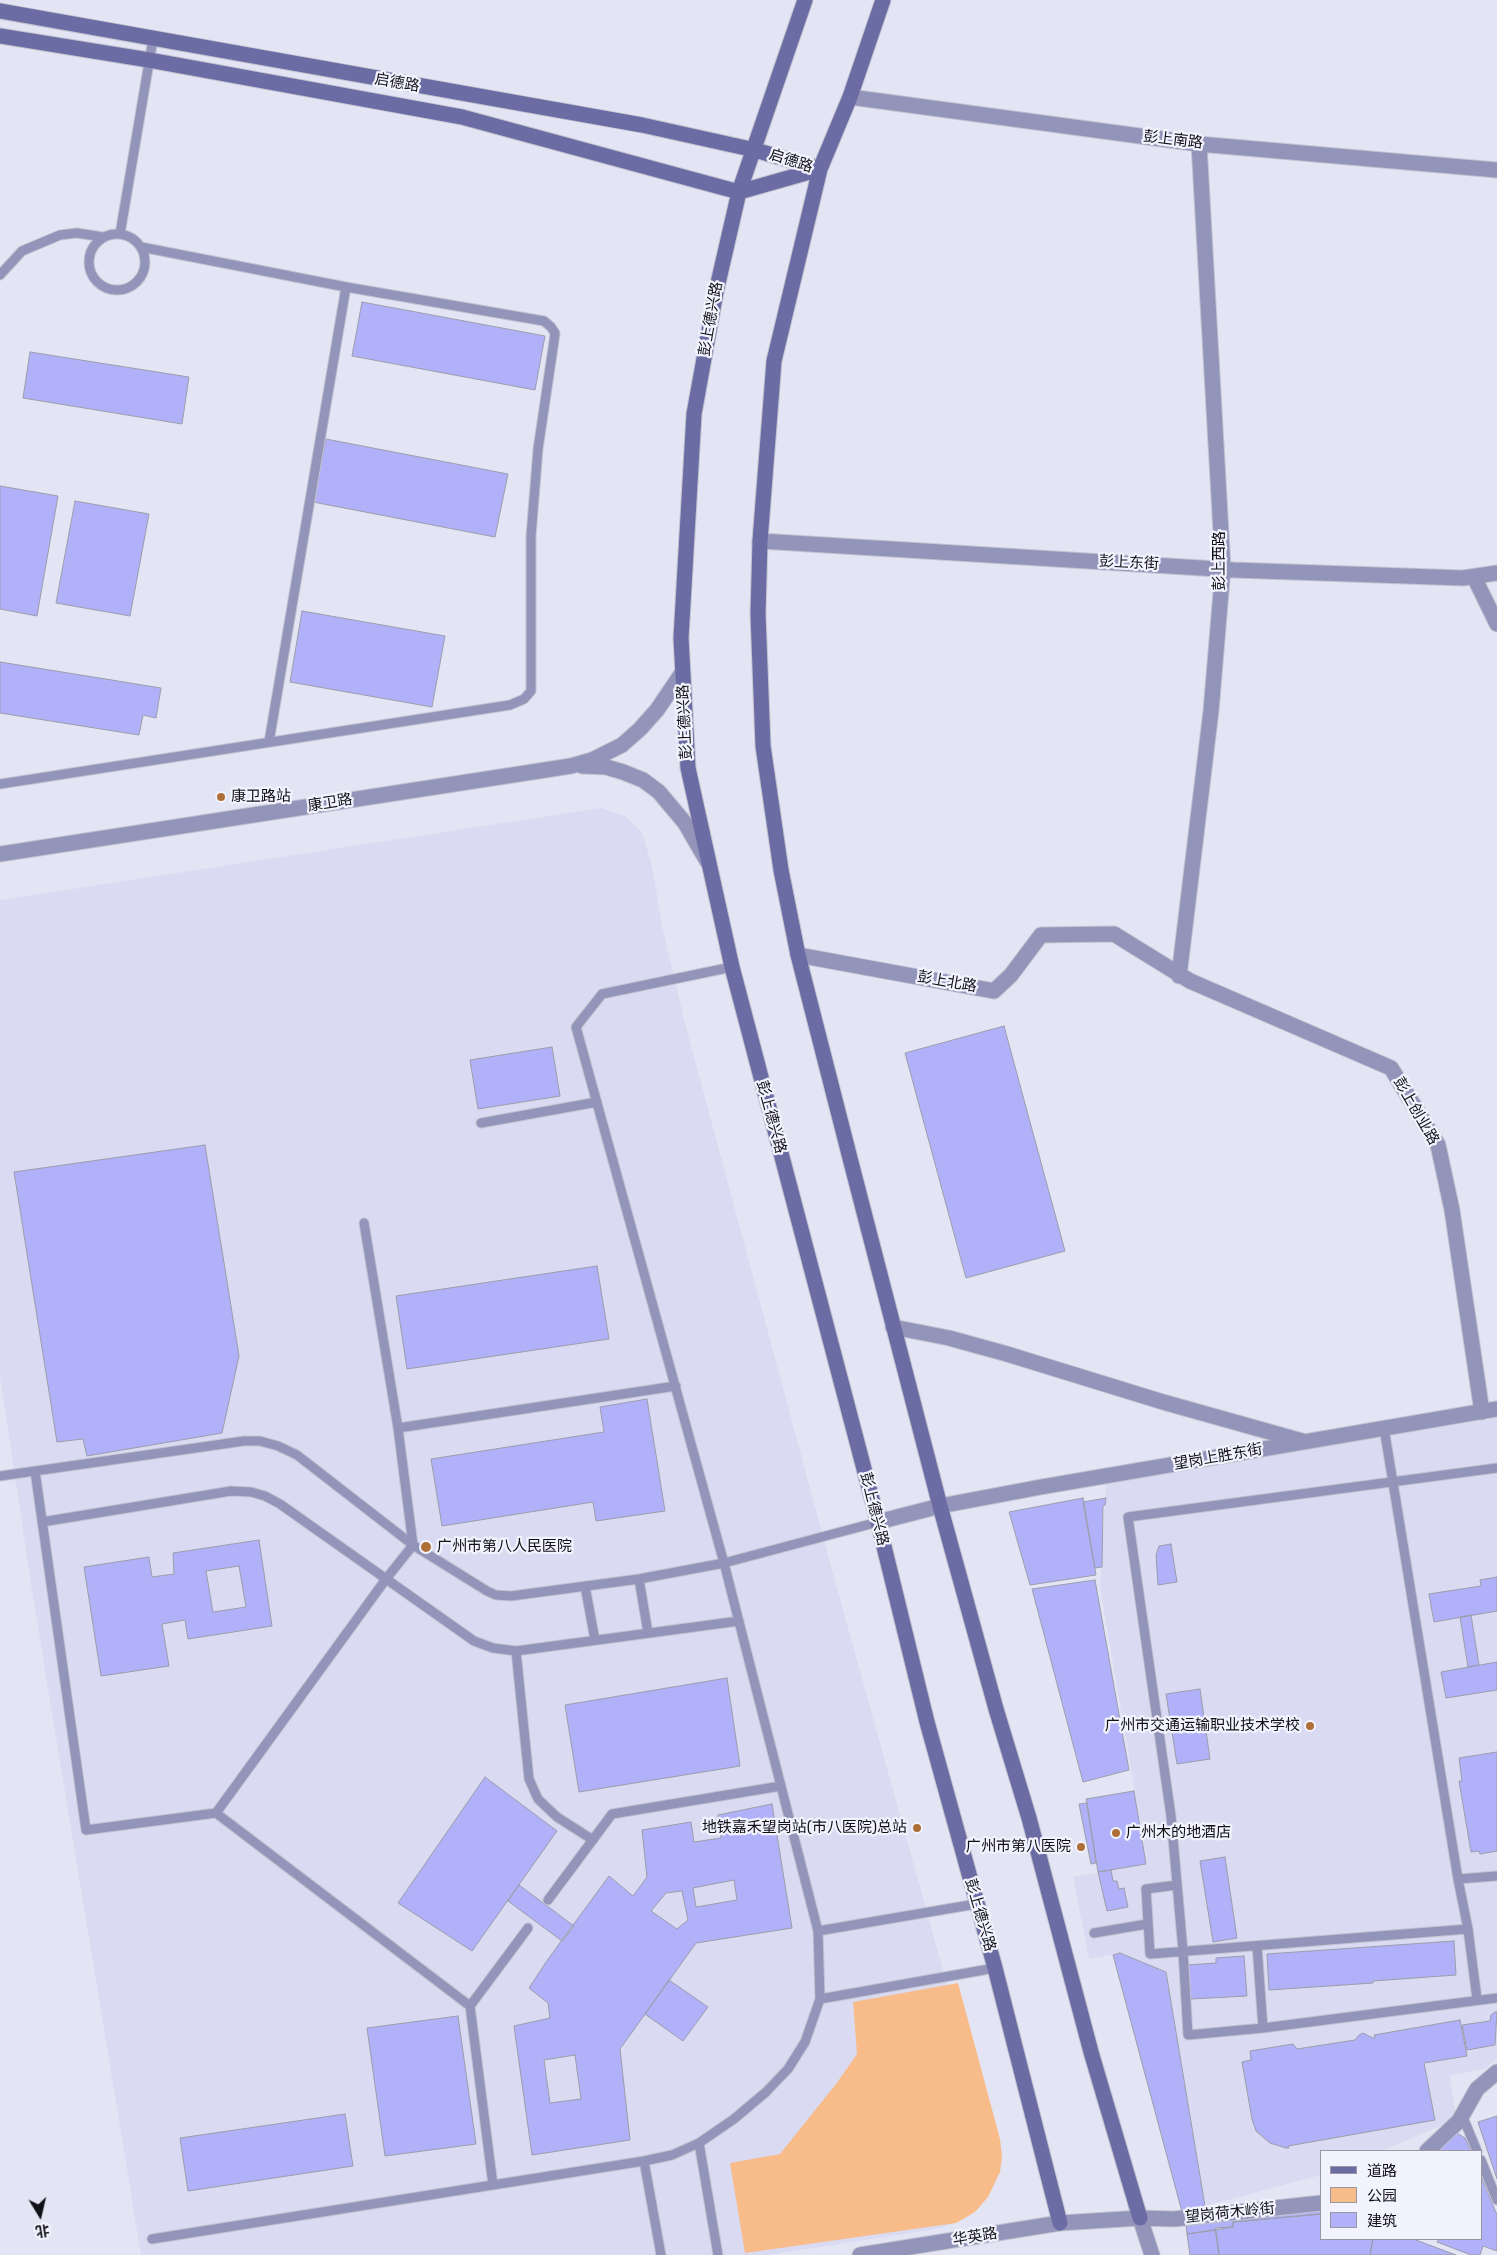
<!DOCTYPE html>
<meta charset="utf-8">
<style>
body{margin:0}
#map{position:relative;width:1497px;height:2255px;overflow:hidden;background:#e4e5f4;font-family:Rubik,"Noto Sans SC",sans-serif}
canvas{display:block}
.legend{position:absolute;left:1320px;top:2150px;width:162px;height:90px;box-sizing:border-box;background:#f2f3ff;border:1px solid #9898a1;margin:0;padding:6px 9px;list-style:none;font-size:15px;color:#101015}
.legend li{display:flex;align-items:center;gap:10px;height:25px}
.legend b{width:25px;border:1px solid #9898a1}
.north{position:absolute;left:15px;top:2190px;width:50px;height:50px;-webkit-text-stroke:4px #f2f3ff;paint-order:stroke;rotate:171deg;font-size:14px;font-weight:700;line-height:20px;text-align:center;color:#101015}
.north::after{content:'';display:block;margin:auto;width:18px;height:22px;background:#101015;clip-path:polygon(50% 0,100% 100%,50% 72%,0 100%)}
</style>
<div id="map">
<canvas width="1497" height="2255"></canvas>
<ul class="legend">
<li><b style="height:6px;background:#6b6ca3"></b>道路</li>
<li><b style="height:14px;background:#f8bb8a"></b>公园</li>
<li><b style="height:14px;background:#b0b1f8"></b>建筑</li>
</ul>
<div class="north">北</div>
</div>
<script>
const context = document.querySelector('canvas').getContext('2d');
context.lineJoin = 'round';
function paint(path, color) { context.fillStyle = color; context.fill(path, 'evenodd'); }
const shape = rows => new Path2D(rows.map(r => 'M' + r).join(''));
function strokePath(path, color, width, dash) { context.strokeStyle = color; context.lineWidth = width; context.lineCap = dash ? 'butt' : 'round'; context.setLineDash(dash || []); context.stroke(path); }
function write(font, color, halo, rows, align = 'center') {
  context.font = font + ' Rubik,"Noto Sans SC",sans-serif'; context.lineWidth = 4.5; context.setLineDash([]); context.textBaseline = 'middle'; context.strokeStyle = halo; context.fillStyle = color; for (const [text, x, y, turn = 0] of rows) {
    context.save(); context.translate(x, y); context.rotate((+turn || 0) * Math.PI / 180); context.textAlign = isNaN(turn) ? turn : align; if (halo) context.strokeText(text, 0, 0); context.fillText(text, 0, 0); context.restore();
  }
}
paint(shape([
 [601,808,625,816,642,832,652,866,663,930,686,1027,832,1570,950,1995,953,2223,942,2228,768,2255,141,2255,32,1591,0,1376,0,900],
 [1497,1418,1497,2058,1485,2069,1450,2075,1456,2119,1382,2151,1321,2151,1321,2175,1205,2206,1166,1972,1120,1953,1089,1959,1073,1877,1147,1864,1100,1587,1106,1482]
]), '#dadbf2');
paint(shape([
 [958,1983,1000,2139,1002,2157,1000,2172,988,2197,975,2212,956,2223,745,2253,730,2163,780,2154,836,2084,857,2054,853,2002]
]), '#f8bb8a');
const building = shape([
 [362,302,545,336,535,390,352,356,362,302],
 [30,352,189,377,182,424,23,398,30,352],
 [326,439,508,474,495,537,313,502,326,439],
 [0,486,58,496,37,616,0,609,0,486],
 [75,501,149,514,130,616,56,603,75,501],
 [302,611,445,636,432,707,290,682,302,611],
 [0,662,161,688,156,718,143,715,139,735,0,713,0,662],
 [1004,1026,1065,1251,966,1278,905,1053,1004,1026],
 [552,1047,560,1096,478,1109,470,1060,552,1047],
 [205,1145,239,1356,222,1433,87,1456,83,1439,57,1442,14,1172,205,1145],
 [597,1266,609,1339,407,1369,396,1296,597,1266],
 [647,1399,665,1511,596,1521,593,1502,442,1526,431,1459,604,1432,600,1407,647,1399],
 [1083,1498,1096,1575,1030,1585,1009,1512,1083,1498],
 [1106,1498,1105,1505,1103,1506,1102,1567,1095,1568,1083,1502,1106,1498],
 [259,1540,272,1626,188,1639,185,1620,162,1624,169,1666,101,1676,84,1567,149,1557,152,1577,174,1574,173,1553,259,1540],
 [239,1566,246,1607,213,1612,206,1571,239,1566],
 [1171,1544,1177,1582,1158,1585,1156,1555,1159,1546,1171,1544],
 [1497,1577,1497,1611,1434,1622,1429,1594,1481,1586,1480,1580,1497,1577],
 [1095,1580,1129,1770,1083,1782,1032,1589,1095,1580],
 [1471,1615,1479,1665,1468,1667,1460,1617,1471,1615],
 [1497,1662,1497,1690,1446,1698,1441,1672,1497,1662],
 [727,1678,740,1766,579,1792,565,1705,727,1678],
 [1200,1689,1210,1759,1177,1764,1166,1694,1200,1689],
 [1497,1752,1497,1851,1480,1854,1479,1851,1471,1852,1459,1781,1462,1781,1459,1758,1497,1752],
 [485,1777,557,1831,472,1951,398,1903,485,1777],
 [1134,1791,1146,1864,1098,1872,1086,1799,1134,1791],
 [1087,1803,1096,1863,1091,1864,1079,1804,1087,1803],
 [772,1804,792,1928,696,1943,620,2049,630,2140,532,2155,514,2026,550,2018,548,2003,529,1988,546,1962,609,1876,633,1896,647,1877,642,1830,691,1822,694,1842,721,1838,718,1815,772,1804],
 [734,1880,737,1900,696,1907,693,1888,734,1880],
 [682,1891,688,1920,677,1929,651,1911,666,1893,682,1891],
 [575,2055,581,2099,550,2103,544,2060,575,2055],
 [1225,1857,1237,1938,1213,1942,1200,1861,1225,1857],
 [1111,1870,1113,1881,1117,1881,1119,1889,1124,1888,1128,1907,1107,1911,1098,1872,1111,1870],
 [519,1885,574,1926,562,1941,508,1901,519,1885],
 [1454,1941,1456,1975,1373,1981,1373,1983,1269,1990,1267,1954,1454,1941],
 [1120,1953,1166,1972,1205,2206,1197,2207,1198,2209,1182,2212,1113,1955,1120,1953],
 [1244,1956,1247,1996,1191,1999,1187,1965,1216,1963,1216,1958,1244,1956],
 [669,1980,708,2007,683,2041,645,2014,669,1980],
 [1495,2012,1497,2012,1495,2045,1467,2050,1462,2025,1490,2021,1491,2015,1495,2012],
 [458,2016,476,2144,385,2156,367,2028,458,2016],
 [1460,2020,1467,2056,1424,2063,1435,2120,1288,2146,1289,2148,1286,2148,1270,2143,1256,2131,1252,2119,1242,2062,1251,2060,1250,2051,1293,2044,1297,2049,1355,2040,1359,2035,1363,2033,1373,2038,1375,2038,1374,2035,1460,2020],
 [345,2114,353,2166,188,2191,180,2138,345,2114],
 [1497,2116,1497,2179,1478,2122,1497,2116],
 [1457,2133,1465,2138,1471,2151,1438,2151,1457,2133],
 [1481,2176,1497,2215,1497,2251,1483,2246,1480,2255,1471,2255,1437,2242,1439,2239,1481,2239,1481,2176],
 [1321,2209,1321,2214,1233,2222,1233,2227,1187,2234,1186,2224,1321,2209],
 [1321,2214,1321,2239,1373,2239,1370,2255,1219,2255,1215,2228,1233,2227,1233,2222,1321,2214],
 [1216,2230,1219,2255,1190,2255,1187,2234,1216,2230],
 [1373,2239,1417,2239,1416,2240,1456,2255,1370,2255,1373,2239]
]);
paint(building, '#b0b1f8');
strokePath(building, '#9c9dab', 1);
const lane = shape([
 '89 262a28 28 0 1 1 56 0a28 28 0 1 1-56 0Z',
 [120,234,153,39],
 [0,275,22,251,60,235,77,233,103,237],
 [269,742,346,287],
 [0,784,510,705,524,699,531,691,531,536,538,449,554,341,555,333,551,327,544,321,346,287,141,247],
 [481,1123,597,1102],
 [398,1428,676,1386],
 [1384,1428,1458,1879],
 [1497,1468,1128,1517,1171,1816,1183,1951,1188,2035,1263,2028,1497,1998],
 [35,1471,86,1830,216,1813,470,2006,493,2185],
 [0,1476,244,1441,260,1441,278,1446,297,1455,413,1545,487,1591,496,1595,511,1596,639,1579,724,1563,878,1522],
 [42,1522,231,1491,251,1492,265,1496,280,1504,474,1641,493,1648,516,1651,739,1621],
 [639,1579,648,1633],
 [585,1586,595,1640],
 [516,1651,529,1779,538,1799,557,1817,593,1840],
 [216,1813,386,1579,413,1545,398,1428,364,1223],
 [1177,1885,1146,1889,1150,1954,1468,1929,1458,1879,1497,1876],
 [548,1900,612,1814,781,1786],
 [1468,1929,1477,1999],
 [818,1931,976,1904],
 [1094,1933,1147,1924],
 [1257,1946,1263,2028],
 [820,1999,995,1968],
 [470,2006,528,1928],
 [1462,2115,1477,2151],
 [699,2143,718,2255],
 [1481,2160,1497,2200],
 [644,2161,661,2255],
 [152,2239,644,2161,672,2155,699,2143,734,2119,766,2092,788,2069,805,2042,820,1999,818,1931,724,1563,576,1027,602,994,732,967]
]);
const street = shape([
 [850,97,1199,144,1497,170],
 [760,541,1234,570,1463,578,1497,573],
 [1474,577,1497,624],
 [582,766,606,767,623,772,643,780,659,792,685,823,707,861],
 [0,854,571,766,592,760,622,745,640,729,657,710,682,673],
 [798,955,994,991,1011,975,1041,935,1114,934,1190,981,1391,1068,1438,1145,1452,1210,1482,1412],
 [1179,976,1211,711,1223,568,1199,144],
 [893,1327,949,1338,1007,1354,1163,1402,1302,1441],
 [878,1522,940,1506,1041,1487,1497,1409],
 [1427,2151,1459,2121,1477,2089,1497,2072],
 [1140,2218,1152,2255],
 [860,2255,1060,2223,1140,2218,1174,2219,1321,2203]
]);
const secondary = shape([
 [805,0,739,192,716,292,694,414,681,638,688,768,732,967,878,1522,927,1722,995,1968,1060,2223],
 [883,0,850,97,820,169,774,361,760,541,758,614,763,746,781,870,798,955,852,1166,940,1506,996,1709,1029,1818,1091,2052,1140,2218],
 [0,11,642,125,755,150,820,169],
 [0,36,149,60,462,117,739,192,820,169]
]);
strokePath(lane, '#c2c3d0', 11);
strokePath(street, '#c2c3d0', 17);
strokePath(secondary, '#c2c3d0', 17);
strokePath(lane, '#9394ba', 9);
strokePath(street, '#9394ba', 15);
strokePath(secondary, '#6b6ca3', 15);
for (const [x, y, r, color] of [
 [221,797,5,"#ae6e37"],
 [426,1547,6,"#ae6e37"],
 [1310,1726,5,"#ae6e37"],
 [917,1828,5,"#ae6e37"],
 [1116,1833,5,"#ae6e37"],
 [1081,1847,5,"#ae6e37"]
]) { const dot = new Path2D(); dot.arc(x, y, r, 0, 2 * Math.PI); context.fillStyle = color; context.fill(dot); strokePath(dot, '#f2f3ff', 2); }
write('15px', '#101015', '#f2f3ff', [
 ["启德路",397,83,10],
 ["彭上南路",1173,140,7],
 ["启德路",791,161,18],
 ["彭上德兴路",711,319,-80],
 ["彭上西路",1220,561,-90],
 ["彭上东街",1129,563,3],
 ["彭上德兴路",685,722,-93],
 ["康卫路",330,803,-9],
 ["彭上北路",947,982,10],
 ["彭上创业路",1416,1111,60],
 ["彭上德兴路",771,1117,75],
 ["望岗上胜东街",1218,1457,-10],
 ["彭上德兴路",874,1509,76],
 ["彭上德兴路",980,1915,74],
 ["望岗荷木岭街",1230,2213,-6],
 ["华英路",975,2237,-9]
]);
write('15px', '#101015', '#f2f3ff', [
 ["康卫路站",231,797],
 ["广州市第八人民医院",437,1547],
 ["广州市交通运输职业技术学校",1300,1726,"right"],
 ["地铁嘉禾望岗站(市八医院)总站",907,1828,"right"],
 ["广州木的地酒店",1126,1833],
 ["广州市第八医院",1071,1847,"right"]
], 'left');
</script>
